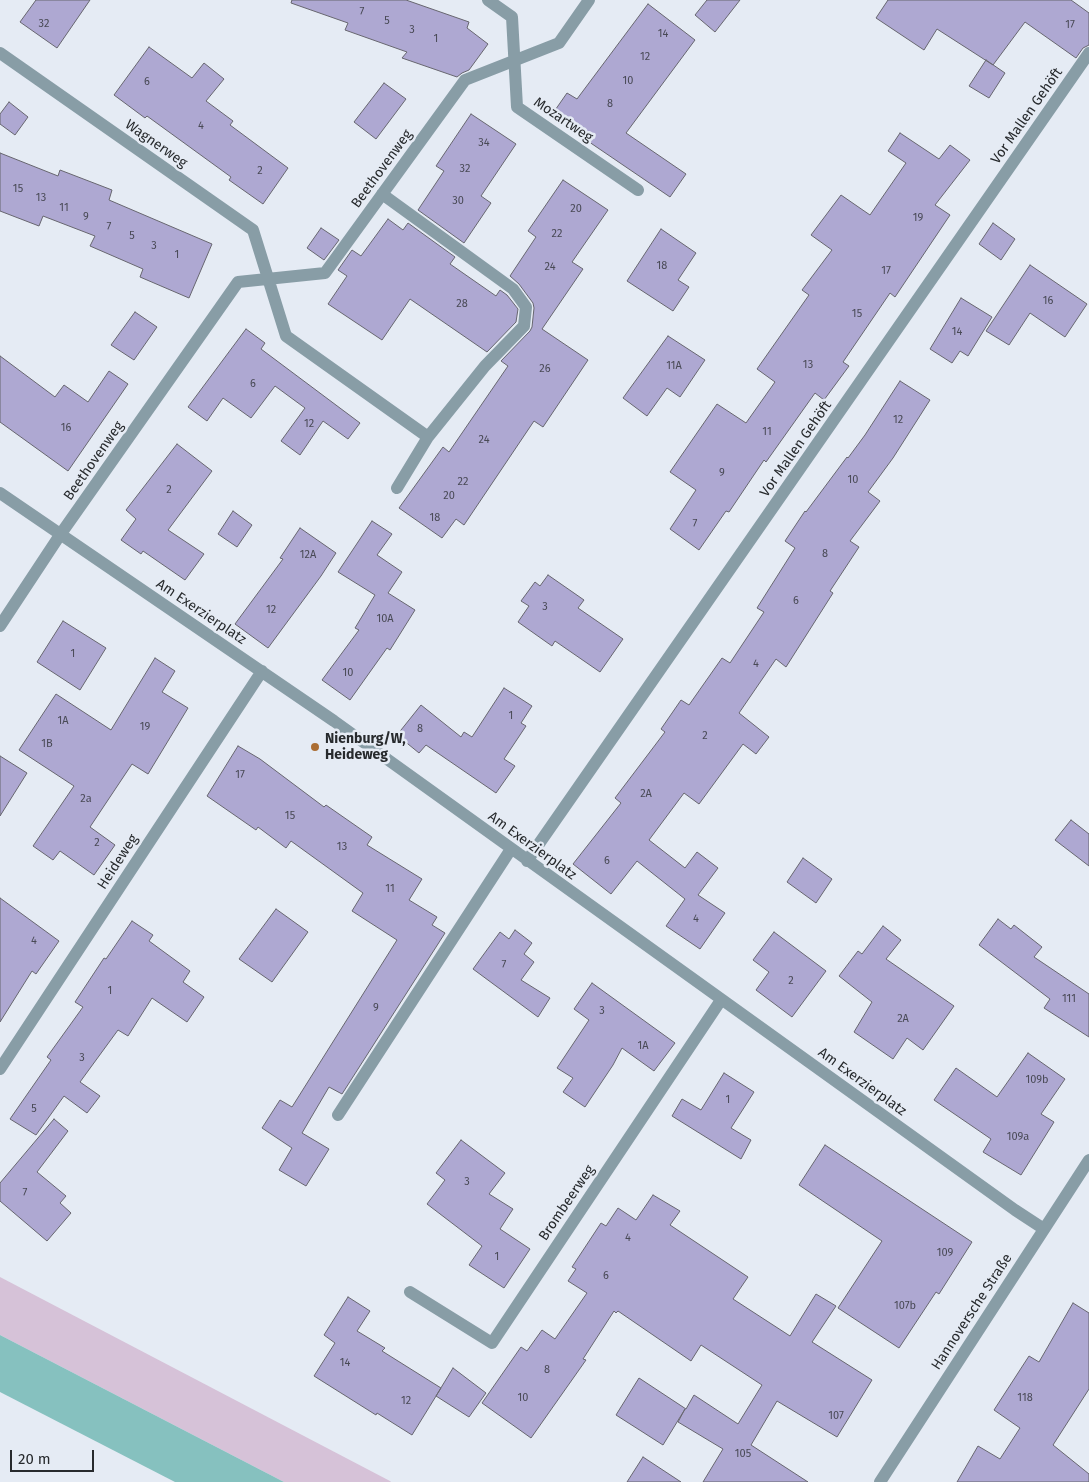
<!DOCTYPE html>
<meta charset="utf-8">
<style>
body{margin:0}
#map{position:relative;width:1089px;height:1482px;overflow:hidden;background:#e5ebf4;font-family:"Fira Sans",sans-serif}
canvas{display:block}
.scale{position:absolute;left:10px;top:1450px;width:84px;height:22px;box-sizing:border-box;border:2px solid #272a2d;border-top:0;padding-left:6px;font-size:15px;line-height:18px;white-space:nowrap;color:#272a2d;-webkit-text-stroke:4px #e5ebf4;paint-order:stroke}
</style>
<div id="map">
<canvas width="1089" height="1482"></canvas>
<div class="scale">20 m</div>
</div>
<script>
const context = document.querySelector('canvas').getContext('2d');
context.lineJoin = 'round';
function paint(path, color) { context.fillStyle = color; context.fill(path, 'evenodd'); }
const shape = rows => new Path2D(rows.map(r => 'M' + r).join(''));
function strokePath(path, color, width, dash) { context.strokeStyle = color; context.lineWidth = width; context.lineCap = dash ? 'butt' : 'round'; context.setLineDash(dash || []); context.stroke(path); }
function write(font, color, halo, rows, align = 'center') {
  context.font = font + ' "Fira Sans",sans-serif'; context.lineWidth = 5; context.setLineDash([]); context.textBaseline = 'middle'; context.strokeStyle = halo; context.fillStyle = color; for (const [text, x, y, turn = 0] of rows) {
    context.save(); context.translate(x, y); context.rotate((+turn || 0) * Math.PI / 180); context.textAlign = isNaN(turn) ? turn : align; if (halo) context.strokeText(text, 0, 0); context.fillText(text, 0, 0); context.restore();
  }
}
paint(shape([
 [0,1277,390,1481,391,1482,284,1482,0,1335]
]), '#d6c2d8');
paint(shape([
 [0,1335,284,1482,175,1482,0,1392]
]), '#86c1bf');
const building = shape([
 [36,0,90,0,57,48,20,22,36,0],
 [292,0,406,0,469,22,467,28,488,44,469,70,462,73,457,77,402,58,407,52,345,30,348,23,291,3,292,0],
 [707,0,740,0,715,32,695,15,707,0],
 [888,0,1071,0,1089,13,1089,45,1083,48,1076,58,1025,22,993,65,937,29,924,50,876,18,888,0],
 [648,4,695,40,626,133,686,174,670,197,551,116,567,93,577,99,648,4],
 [149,47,192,78,204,63,224,79,206,101,233,121,230,125,288,168,263,204,229,180,231,177,147,116,145,118,114,95,149,47],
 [986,60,1005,73,989,98,969,86,986,60],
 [384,83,406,99,376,139,354,122,384,83],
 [9,102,28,117,15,135,0,124,0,114,9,102],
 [471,114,516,144,481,196,491,203,464,243,418,210,444,171,436,166,471,114],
 [900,133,939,159,950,145,970,160,935,205,950,215,895,297,890,293,843,362,849,366,824,400,815,393,766,462,764,460,729,512,726,511,699,550,670,529,696,490,670,472,717,404,746,423,775,382,757,369,809,295,802,290,832,250,811,235,841,195,870,215,906,163,888,151,900,133],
 [0,153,58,176,60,170,112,190,109,200,212,244,189,298,140,277,143,269,90,246,95,236,43,216,39,226,0,211,0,153],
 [563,180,608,210,572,262,583,269,542,329,588,360,543,427,534,421,464,525,456,519,442,538,399,508,443,447,449,452,508,366,501,361,530,331,532,327,534,308,533,303,519,284,510,276,536,237,528,231,563,180],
 [388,219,403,230,408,223,455,257,450,264,496,296,500,290,507,295,518,309,516,322,487,352,410,299,382,340,328,304,347,276,338,270,352,250,361,256,388,219],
 [993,223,1015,239,1001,260,979,244,993,223],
 [321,228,339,240,324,260,307,248,321,228],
 [661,229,696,253,678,280,689,287,673,311,627,281,661,229],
 [1030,265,1087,304,1065,337,1030,313,1009,345,986,331,1030,265],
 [961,298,992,317,968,356,960,351,952,363,930,349,961,298],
 [135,312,157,327,134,360,111,345,135,312],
 [246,329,265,343,261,349,360,423,348,439,323,421,300,455,281,441,305,408,275,386,251,418,223,398,207,421,188,407,246,329],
 [668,336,705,360,680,397,667,388,647,416,623,398,668,336],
 [0,356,55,397,64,385,88,402,109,371,128,384,68,471,0,422,0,356],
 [900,381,930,400,893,458,868,492,880,501,850,541,859,547,830,591,833,593,786,667,776,659,739,713,769,737,756,754,743,744,699,804,684,793,649,840,685,868,697,852,718,868,698,895,725,913,700,949,666,926,685,899,637,861,611,894,573,864,621,803,615,798,665,732,661,729,681,700,689,705,722,658,730,663,764,612,757,608,795,548,785,541,805,511,806,512,847,457,848,458,865,435,900,381],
 [177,444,212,471,168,530,204,554,185,580,143,551,141,554,121,540,136,519,126,510,177,444],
 [233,511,252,525,237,547,218,534,233,511],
 [372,521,392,534,377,555,402,572,388,593,415,610,390,650,387,648,350,700,322,680,359,630,355,628,375,595,338,572,372,521],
 [300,528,336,553,321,576,268,648,235,624,283,559,280,558,300,528],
 [548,575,584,600,578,608,623,639,600,672,555,641,552,646,518,622,529,606,521,601,535,582,540,586,548,575],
 [63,621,106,648,80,690,37,662,63,621],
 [155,658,175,671,162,692,188,708,148,774,132,764,90,827,115,845,94,875,60,851,53,860,33,846,74,786,19,750,56,694,111,730,155,658],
 [504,688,532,706,521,723,526,726,504,759,515,766,496,793,426,745,419,753,397,735,421,705,461,737,464,732,472,737,504,688],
 [238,746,260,759,324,807,326,805,372,837,367,845,422,879,409,900,437,917,432,925,445,933,342,1094,329,1087,302,1133,329,1149,306,1186,279,1170,292,1148,262,1128,280,1100,292,1107,397,940,352,911,363,893,291,841,286,848,258,827,256,830,207,796,238,746],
 [0,756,27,773,0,816,0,756],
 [1071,820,1089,834,1089,866,1055,840,1071,820],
 [803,858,832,879,816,903,787,882,803,858],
 [0,898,59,941,36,974,32,971,0,1022,0,898],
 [276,909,308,932,272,982,239,959,276,909],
 [998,919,1011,929,1014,925,1042,947,1034,957,1089,994,1089,1037,1044,1008,1050,999,979,945,998,919],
 [132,921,153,935,149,941,190,971,183,982,204,997,187,1022,152,998,128,1036,118,1030,80,1082,100,1096,87,1113,64,1096,36,1135,10,1119,51,1060,47,1057,83,1007,75,1002,104,958,106,959,132,921],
 [883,926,901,940,886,959,954,1006,923,1050,907,1038,893,1059,854,1032,872,1002,839,976,858,951,862,954,883,926],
 [515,930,532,943,524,954,534,962,521,980,550,998,538,1017,473,969,500,932,509,939,515,930],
 [774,932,826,971,792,1017,756,990,769,972,753,960,774,932],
 [592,983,675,1043,654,1071,622,1048,613,1065,585,1107,563,1092,573,1078,557,1068,589,1020,574,1009,592,983],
 [1028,1053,1065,1079,1041,1114,1054,1122,1021,1175,983,1152,991,1139,934,1100,956,1068,997,1097,1028,1053],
 [724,1073,754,1092,731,1128,751,1140,741,1159,672,1116,682,1099,701,1110,724,1073],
 [54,1119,68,1131,37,1172,66,1196,60,1203,71,1213,47,1241,0,1201,0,1183,54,1119],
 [461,1140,505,1173,489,1194,513,1209,500,1229,530,1249,504,1288,469,1265,482,1246,427,1204,445,1180,436,1173,461,1140],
 [825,1145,972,1242,939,1294,936,1292,899,1348,838,1308,882,1241,799,1185,825,1145],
 [653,1195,680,1211,670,1225,748,1277,733,1299,790,1336,816,1294,836,1306,812,1342,872,1380,837,1437,777,1401,751,1445,808,1482,703,1482,723,1449,678,1422,685,1409,663,1445,616,1415,639,1378,686,1409,694,1395,738,1424,762,1385,701,1345,691,1361,618,1311,616,1313,614,1311,583,1359,586,1360,531,1438,482,1403,521,1347,527,1351,542,1330,555,1339,587,1293,568,1281,576,1269,572,1267,601,1223,606,1226,618,1208,636,1220,653,1195],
 [348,1297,370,1311,357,1331,385,1348,382,1351,441,1388,412,1435,377,1413,376,1415,314,1376,335,1343,324,1335,348,1297],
 [1073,1303,1089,1313,1089,1389,1053,1445,1089,1474,1089,1482,957,1482,978,1446,1000,1459,1020,1428,994,1410,1029,1356,1039,1362,1073,1303],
 [453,1368,486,1393,469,1417,436,1396,453,1368],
 [643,1457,681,1482,627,1482,643,1457]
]);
paint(building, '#aea8d2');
strokePath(building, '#67666f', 1);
strokePath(shape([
 [488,0,512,17,517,107,638,190],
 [0,53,253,230,286,336,428,437,397,488],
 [382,194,513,289,526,307,524,326,485,366,428,437],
 [0,493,334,721,1015,1210,1044,1229],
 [0,626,60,535,238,282,325,273,465,80,559,43,589,0],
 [527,861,1089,53],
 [0,1069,262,671],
 [338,1115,511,849],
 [410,1292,492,1343,721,1000],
 [880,1482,1089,1160]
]), '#889da6', 12);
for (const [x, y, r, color] of [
 [315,747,5,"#ab6d33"]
]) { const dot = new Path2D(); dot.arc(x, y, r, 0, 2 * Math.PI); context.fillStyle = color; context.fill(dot); strokePath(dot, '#e5ebf4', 2); }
write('11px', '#494a56', null, [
 ["7",362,12],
 ["5",387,21],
 ["32",44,24],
 ["17",1070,25],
 ["3",412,30],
 ["14",663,34],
 ["1",436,39],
 ["12",645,57],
 ["10",628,81],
 ["6",147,82],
 ["8",610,104],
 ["4",201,126],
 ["34",484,143],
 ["32",465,169],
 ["2",260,171],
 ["15",18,189],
 ["13",41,198],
 ["30",458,201],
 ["11",64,208],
 ["20",576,209],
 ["9",86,217],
 ["19",918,218],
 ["7",109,227],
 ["22",557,234],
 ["5",132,236],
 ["3",154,246],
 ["1",177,255],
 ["18",662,266],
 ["24",550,267],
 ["17",886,271],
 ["16",1048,301],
 ["28",462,304],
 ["15",857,314],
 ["14",957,332],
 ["13",808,365],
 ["11A",674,366],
 ["26",545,369],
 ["6",253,384],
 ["12",898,420],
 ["12",309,424],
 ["16",66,428],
 ["11",767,432],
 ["24",484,440],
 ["9",722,473],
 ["10",853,480],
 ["22",463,482],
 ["2",169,490],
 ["20",449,496],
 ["18",435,518],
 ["7",695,524],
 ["8",825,554],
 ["12A",308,555],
 ["6",796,601],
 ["3",545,607],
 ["12",271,610],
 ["10A",385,619],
 ["1",73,654],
 ["4",756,664],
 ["10",348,673],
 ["1",511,716],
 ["1A",63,721],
 ["19",145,727],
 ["8",420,729],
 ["2",705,736],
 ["1B",47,744],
 ["17",240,775],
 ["2A",646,794],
 ["2a",86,799],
 ["15",290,816],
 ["2",97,843],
 ["13",342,847],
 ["6",607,861],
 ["11",390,889],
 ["4",696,919],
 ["4",34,941],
 ["7",504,965],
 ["2",791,981],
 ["1",110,991],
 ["111",1069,999],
 ["9",376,1008],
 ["3",602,1011],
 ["2A",903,1019],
 ["1A",643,1046],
 ["3",82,1058],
 ["109b",1037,1080],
 ["1",728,1100],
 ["5",34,1109],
 ["109a",1018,1137],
 ["3",467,1182],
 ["7",25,1193],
 ["4",628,1238],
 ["109",945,1253],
 ["1",497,1257],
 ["6",606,1276],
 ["107b",905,1306],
 ["14",345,1363],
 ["8",547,1370],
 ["10",523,1398],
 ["118",1025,1398],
 ["12",406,1401],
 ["107",836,1416],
 ["105",743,1454]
]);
write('14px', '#272a2d', '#e5ebf4', [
 ["Vor Mallen Gehöft",1027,116,-55],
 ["Mozartweg",563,120,34],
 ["Wagnerweg",156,144,35],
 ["Beethovenweg",382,169,-54],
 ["Vor Mallen Gehöft",796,449,-55],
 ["Beethovenweg",94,461,-55],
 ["Am Exerzierplatz",201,612,34],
 ["Am Exerzierplatz",532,846,36],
 ["Heideweg",118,862,-57],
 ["Am Exerzierplatz",862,1082,36],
 ["Brombeerweg",567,1203,-56],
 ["Hannoversche Straße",972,1312,-57]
]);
write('bold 14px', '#272a2d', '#e5ebf4', [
 ["Nienburg/W,",325,739],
 ["Heideweg",325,755]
], 'left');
</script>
